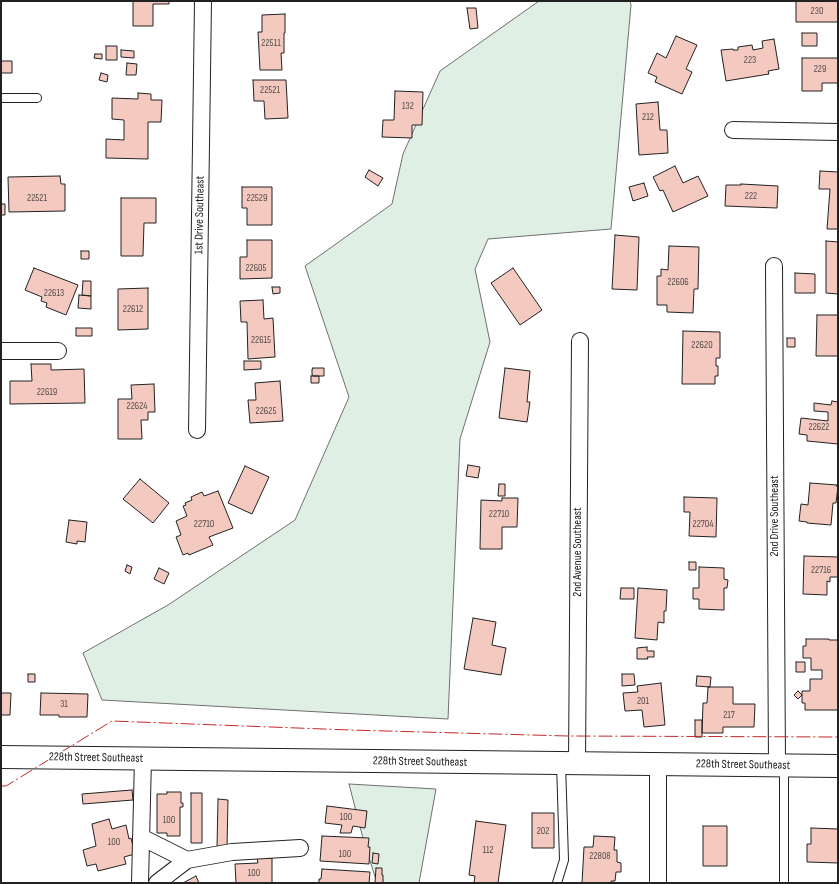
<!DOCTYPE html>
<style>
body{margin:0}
#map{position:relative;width:839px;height:884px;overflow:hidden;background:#fff;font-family:"Sofia Sans Condensed",sans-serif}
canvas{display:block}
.frame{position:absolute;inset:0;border:2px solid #222;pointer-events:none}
</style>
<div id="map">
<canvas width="839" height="884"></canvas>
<div class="frame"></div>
</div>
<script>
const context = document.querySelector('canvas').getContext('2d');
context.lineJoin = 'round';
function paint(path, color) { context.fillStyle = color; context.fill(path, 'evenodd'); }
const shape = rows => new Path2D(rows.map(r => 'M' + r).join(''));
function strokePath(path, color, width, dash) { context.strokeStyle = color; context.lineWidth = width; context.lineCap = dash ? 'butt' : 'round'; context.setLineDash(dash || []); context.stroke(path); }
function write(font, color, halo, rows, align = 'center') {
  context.font = font + ' "Sofia Sans Condensed",sans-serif'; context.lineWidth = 3; context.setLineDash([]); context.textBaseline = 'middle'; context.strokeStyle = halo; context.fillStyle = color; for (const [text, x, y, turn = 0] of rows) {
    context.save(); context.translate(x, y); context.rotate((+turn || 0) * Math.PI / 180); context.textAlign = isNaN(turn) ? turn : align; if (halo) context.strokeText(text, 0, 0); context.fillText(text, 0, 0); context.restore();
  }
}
const green = shape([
 [539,1,630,1,631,5,611,229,488,239,475,269,490,342,460,439,448,719,102,700,83,653,168,605,295,520,349,397,305,266,392,204,403,154,440,71,539,1],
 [349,784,436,789,419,883,377,883,364,842,349,784]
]);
paint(green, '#e0efe3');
strokePath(green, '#6f6f6f', 1);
const building = shape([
 [133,1,169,1,169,4,153,4,153,26,133,26,133,1],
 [796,1,838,1,838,22,796,22,796,1],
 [467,8,476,8,478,28,470,29,467,8],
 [285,14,285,33,284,33,284,53,281,53,282,70,260,70,258,32,262,32,262,15,285,14],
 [802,33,817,33,817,46,802,46,802,33],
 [676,36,697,45,686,69,692,72,682,94,655,82,657,77,648,73,657,53,666,58,676,36],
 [774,39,779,69,768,71,769,74,726,81,721,50,733,49,733,50,738,50,738,47,752,45,753,50,763,48,762,41,774,39],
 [106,46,117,46,117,60,106,60,106,46],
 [121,50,134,51,134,58,121,57,121,50],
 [95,54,102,54,102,59,94,58,95,54],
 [802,58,838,58,838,83,822,83,822,91,802,91,802,58],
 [1,61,12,61,12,73,1,73,1,61],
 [127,63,137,64,136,75,126,75,127,63],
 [101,73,108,75,107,82,99,80,101,73],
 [253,80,286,80,288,118,265,119,264,101,254,101,253,80],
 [395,91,423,92,422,125,412,125,412,138,382,137,383,120,394,120,395,91],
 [138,93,151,94,151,100,162,100,161,122,148,122,148,159,106,158,106,139,124,140,124,120,112,119,112,98,138,99,138,93],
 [658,102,660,130,667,130,668,153,639,155,636,104,658,102],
 [675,166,683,183,698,176,708,196,673,212,663,190,660,191,653,177,675,166],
 [369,170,383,178,378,186,365,177,369,170],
 [820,171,838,172,838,229,827,229,830,189,819,189,820,171],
 [60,176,61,184,65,184,65,211,9,212,8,177,60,176],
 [644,183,648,196,633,201,629,187,644,183],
 [741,184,778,186,777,208,725,206,726,185,741,185,741,184],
 [242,187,272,187,272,225,247,225,247,208,242,208,242,187],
 [121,198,156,198,156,223,144,223,143,256,121,256,121,198],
 [1,204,5,204,5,215,1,215,1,204],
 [615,235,639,237,637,290,612,289,615,235],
 [247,240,272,240,272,278,240,279,240,257,247,257,247,240],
 [826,241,838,242,838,294,826,293,826,241],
 [669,246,699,247,698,289,694,289,693,313,667,312,667,305,657,305,657,276,661,276,661,269,668,270,669,246],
 [81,251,89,251,89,259,81,259,81,251],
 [34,268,78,285,66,315,46,307,47,303,41,301,42,297,25,290,34,268],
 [513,268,542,310,520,325,491,283,513,268],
 [795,273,815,274,815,293,795,293,795,273],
 [83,281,91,281,91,296,82,295,83,281],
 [272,287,280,287,280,293,273,294,272,287],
 [148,288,148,329,118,330,118,289,148,288],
 [79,295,91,296,91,309,78,308,79,295],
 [263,300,264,319,273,318,275,357,248,359,247,322,241,322,240,301,263,300],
 [817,315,838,315,838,356,816,356,817,315],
 [76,328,92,328,92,336,76,336,76,328],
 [683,331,720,332,720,358,716,358,716,366,718,366,718,376,715,376,715,384,682,384,683,331],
 [787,338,795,338,795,347,787,347,787,338],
 [244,361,261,361,261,369,244,370,244,361],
 [31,364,51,364,51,370,84,369,85,403,10,404,10,381,32,381,31,364],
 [313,368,324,368,324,376,313,376,313,375,312,375,312,369,313,369,313,368],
 [505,368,530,371,527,402,530,402,527,422,499,418,505,368],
 [311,376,319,376,319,383,311,383,311,376],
 [280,381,283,421,250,423,248,400,256,400,255,383,280,381],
 [154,384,155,412,148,412,148,420,141,420,142,439,118,439,118,399,132,399,131,385,154,384],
 [832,401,838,402,838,444,807,441,807,435,799,434,801,418,828,421,828,412,814,411,814,403,831,405,832,401],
 [468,465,480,467,478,478,466,476,468,465],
 [245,466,269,477,252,514,228,503,245,466],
 [140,479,169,503,153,523,123,499,140,479],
 [810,483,837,485,836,486,838,486,836,503,833,503,831,525,807,523,807,522,799,521,801,504,808,505,810,483],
 [499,484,505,484,505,496,498,496,499,484],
 [218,491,233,528,209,537,213,545,189,555,188,553,183,555,176,537,181,535,176,521,187,516,183,506,186,505,185,503,192,500,191,497,202,492,204,496,218,491],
 [684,497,717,498,716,537,689,536,690,512,684,512,684,497],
 [502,498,518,498,517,527,502,527,502,549,480,549,481,500,502,501,502,498],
 [69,520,87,522,85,542,77,541,77,544,66,542,69,520],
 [804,556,838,557,838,577,830,577,830,582,827,581,827,595,803,594,804,556],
 [689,562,696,562,696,570,689,570,689,562],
 [127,565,132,567,130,574,125,571,127,565],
 [699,567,724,568,724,579,728,580,727,588,724,588,724,610,699,609,699,599,693,599,693,588,699,588,699,567],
 [159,568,169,573,164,584,154,579,159,568],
 [621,588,634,588,634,599,620,599,621,588],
 [638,588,667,590,666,611,664,611,664,623,658,622,657,640,635,638,638,588],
 [473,618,496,622,492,645,506,648,501,675,464,669,473,618],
 [806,639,829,639,829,640,838,640,838,710,805,710,805,703,802,703,802,691,810,691,810,679,822,679,822,670,811,670,811,658,803,658,803,646,806,646,806,639],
 [647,647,647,651,654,651,654,657,647,657,648,659,637,659,637,648,647,647],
 [796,662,805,662,805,672,796,672,796,662],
 [28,674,35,674,35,682,28,682,28,674],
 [622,674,634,674,635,685,622,686,622,674],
 [697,676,711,677,710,687,696,686,697,676],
 [661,683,665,725,644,727,642,710,625,711,623,693,638,692,637,686,661,683],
 [708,687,733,687,733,704,755,704,754,727,723,727,723,733,702,733,703,703,707,703,708,687],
 [798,691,802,695,798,699,794,695,798,691],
 [1,693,11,693,10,715,1,715,1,693],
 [41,693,88,694,87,717,59,717,59,715,40,715,41,693],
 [695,720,702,720,702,737,695,737,695,720],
 [132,790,133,800,83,804,82,794,132,790],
 [167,792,181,792,181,803,183,803,183,807,180,807,180,836,167,836,167,833,157,833,157,794,167,794,167,792],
 [191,793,202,793,202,843,191,843,191,793],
 [218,799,228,800,227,847,217,847,218,799],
 [327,806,367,811,365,828,353,826,351,833,340,833,342,825,325,823,327,806],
 [532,813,554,813,554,848,532,848,532,813],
 [109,819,112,829,126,825,129,839,131,838,135,854,124,857,126,864,98,871,96,864,87,866,83,850,96,846,92,824,109,819],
 [476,821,506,825,498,883,474,883,475,876,469,875,476,821],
 [703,826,727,826,727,866,703,866,703,826],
 [811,828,838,829,838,863,807,862,807,844,811,844,811,828],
 [322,836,369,838,368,847,370,847,369,864,320,861,322,836],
 [594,836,615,837,614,850,617,850,617,862,621,863,621,872,616,872,615,881,611,881,611,883,582,883,584,847,593,847,594,836],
 [373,853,379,854,378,864,372,863,373,853],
 [257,858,272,858,272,883,236,883,235,864,258,863,257,858],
 [376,868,382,868,382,875,383,875,383,883,375,883,376,868],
 [322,869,370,872,369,883,319,883,319,879,321,879,322,869],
 [196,876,199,883,183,883,196,876]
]);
paint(building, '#f3c9c0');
strokePath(building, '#222', 1);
const service = shape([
 [1,98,37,98],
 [784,766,784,883],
 [557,883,564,860,561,763]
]);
const minor = shape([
 [733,130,838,132],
 [774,266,777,765],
 [1,351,58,351],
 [197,430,203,1],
 [577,763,580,341],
 [658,764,658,883],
 [141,837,187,860],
 [140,883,143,758],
 [157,883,187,860,232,852,300,848]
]);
const secondary = shape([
 [1,757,838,766]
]);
strokePath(service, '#222', 10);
strokePath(minor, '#222', 18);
strokePath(secondary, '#222', 24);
strokePath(service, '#fff', 8);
strokePath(minor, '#fff', 16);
strokePath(secondary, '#fff', 22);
strokePath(shape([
 [1,786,6,786,112,721,350,730,568,736,838,737]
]), '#c62828', 1, [14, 3, 2, 3]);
write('10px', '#564c4a', null, [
 ["230",817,11],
 ["22511",271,43],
 ["223",750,60],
 ["229",820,69],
 ["22521",270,90],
 ["132",408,106],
 ["212",648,117],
 ["222",751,196],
 ["22521",37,198],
 ["22529",257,198],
 ["22605",256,268],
 ["22606",678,282],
 ["22613",54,293],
 ["22612",133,309],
 ["22615",261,340],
 ["22620",702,345],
 ["22619",47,392],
 ["22624",137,406],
 ["22625",266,411],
 ["22622",819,427],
 ["22710",499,514],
 ["22710",204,524],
 ["22704",703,524],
 ["22716",821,570],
 ["201",643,701],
 ["31",64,704],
 ["217",729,715],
 ["100",346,817],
 ["100",169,820],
 ["202",543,831],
 ["100",114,842],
 ["112",488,850],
 ["100",345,854],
 ["22808",600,856],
 ["100",254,873]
]);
write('12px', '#222', '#fff', [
 ["1st Drive Southeast",200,215,-89],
 ["2nd Drive Southeast",775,516,-90],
 ["2nd Avenue Southeast",578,552,-90],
 ["228th Street Southeast",96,758,1],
 ["228th Street Southeast",420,762,1],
 ["228th Street Southeast",743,765,1]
]);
</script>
